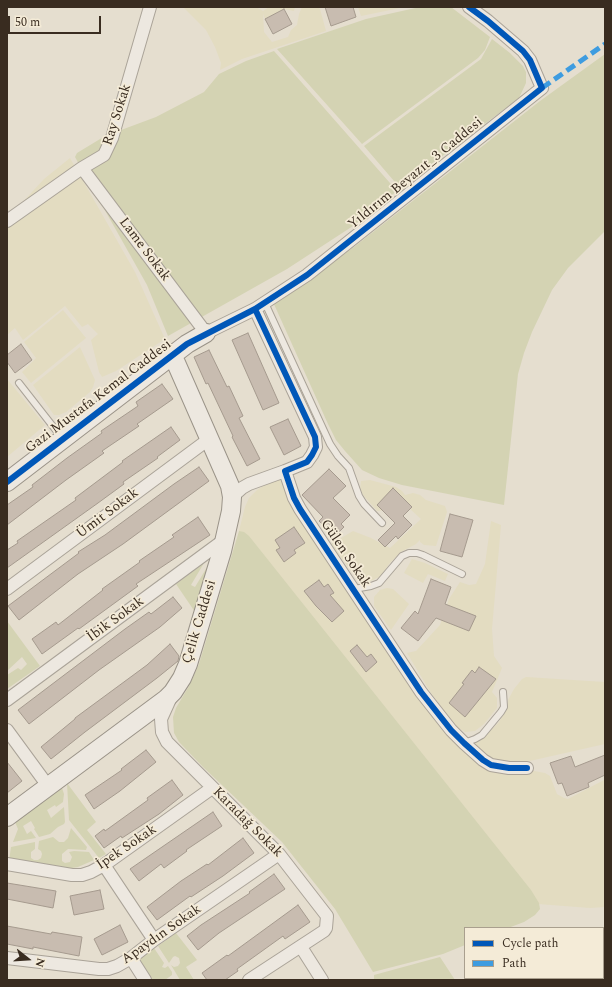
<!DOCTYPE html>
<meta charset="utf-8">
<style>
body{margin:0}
#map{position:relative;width:612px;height:987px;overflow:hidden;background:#e5decf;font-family:Spectral,serif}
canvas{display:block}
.frame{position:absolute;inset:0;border:8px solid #392c20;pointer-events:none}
.legend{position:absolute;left:464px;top:927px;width:140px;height:52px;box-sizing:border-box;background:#f4ebd7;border:1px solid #a99f8e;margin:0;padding:5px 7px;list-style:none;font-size:12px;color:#392c20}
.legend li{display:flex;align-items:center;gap:8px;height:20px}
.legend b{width:20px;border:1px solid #a99f8e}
.north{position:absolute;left:8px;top:939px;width:40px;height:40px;-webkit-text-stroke:3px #f4ebd7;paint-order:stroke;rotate:107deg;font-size:11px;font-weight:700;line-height:16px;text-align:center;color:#392c20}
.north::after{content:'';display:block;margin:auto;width:14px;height:18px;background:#392c20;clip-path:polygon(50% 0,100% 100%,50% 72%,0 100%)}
.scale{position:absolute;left:8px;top:16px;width:93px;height:18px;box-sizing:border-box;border:2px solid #392c20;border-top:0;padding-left:5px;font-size:12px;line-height:14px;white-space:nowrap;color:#392c20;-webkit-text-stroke:3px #f4ebd7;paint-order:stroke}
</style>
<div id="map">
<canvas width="612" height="987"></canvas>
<div class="frame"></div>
<ul class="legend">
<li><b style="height:5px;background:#0057b8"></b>Cycle path</li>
<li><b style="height:5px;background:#3e9ce0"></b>Path</li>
</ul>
<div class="north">N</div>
<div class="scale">50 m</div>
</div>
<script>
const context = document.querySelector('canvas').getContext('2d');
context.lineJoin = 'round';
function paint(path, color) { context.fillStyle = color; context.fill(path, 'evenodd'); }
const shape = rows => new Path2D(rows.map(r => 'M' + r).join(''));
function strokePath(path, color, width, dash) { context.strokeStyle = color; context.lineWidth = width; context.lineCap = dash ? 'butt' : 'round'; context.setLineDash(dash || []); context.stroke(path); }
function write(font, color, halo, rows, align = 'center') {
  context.font = font + ' Spectral,serif'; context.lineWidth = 3.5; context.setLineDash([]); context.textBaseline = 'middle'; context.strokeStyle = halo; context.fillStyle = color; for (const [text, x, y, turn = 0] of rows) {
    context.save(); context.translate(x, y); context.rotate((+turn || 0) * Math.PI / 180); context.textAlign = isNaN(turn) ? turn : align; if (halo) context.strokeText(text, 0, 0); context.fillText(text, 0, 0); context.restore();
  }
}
paint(shape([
 [183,7,256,7,263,11,269,7,295,7,294,11,284,9,265,19,263,14,264,32,272,42,288,37,291,30,297,25,299,14,302,7,318,7,320,9,326,31,242,59,220,70,221,63,215,47,206,30],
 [358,7,405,7,361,16],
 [70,158,135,272,165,339,116,371,102,377,99,372,91,340,98,334,88,324,82,327,65,306,23,340,15,328,7,335,7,219,44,179],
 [63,310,86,338,31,383,22,372,36,358,24,342],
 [80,347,95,380,93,387,90,392,66,412,59,415,54,415,33,385],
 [7,379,45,425,7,457],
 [282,478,448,734,468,755,485,768,515,772,534,771,545,773,550,776,557,794,564,798,568,799,604,780,605,907,590,908,538,904,239,531,245,507,249,498,257,490,271,481],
 [370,480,396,487,402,491,405,495,413,493,420,495,426,500,445,506,447,512,436,546,424,545,420,542,420,540,416,544,401,552,389,564,381,576,373,580,366,582,357,579,331,544,353,531,371,538,390,548,421,519,398,498,385,510,377,511,363,495,360,489,361,481],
 [491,521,501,525,492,629,494,656,502,668,492,692,497,698,497,708,484,724,475,731,465,732,455,726,431,693,407,653,416,651,440,625,449,599,460,582,469,585,476,584,485,564],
 [412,559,425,563,448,574,445,581,428,574,423,583,404,573],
 [387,588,393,589,409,604,391,630,374,606,374,597,380,590],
 [526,677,605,682,605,744,512,765,488,758,472,744,481,740,499,722,506,710,508,700,514,689,522,679]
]), '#e3dcc1');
paint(shape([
 [420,7,451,7,490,37,485,50,478,58,362,144,277,49,366,19],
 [492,39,510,53,523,66,526,72,526,83,519,98,400,188,364,146,481,59],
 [274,51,397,191,353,226,287,269,168,336,147,285,75,157,77,153,105,136,156,117,204,92,219,74,246,61],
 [605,54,605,231,568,268,552,290,532,332,524,353,518,374,504,505,402,485,379,478,362,470,345,451,336,440,328,424,273,302,354,247,540,101],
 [239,531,244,532,249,536,531,890,539,903,540,909,535,915,524,922,508,928,465,928,465,945,443,954,373,972,335,909,282,842,203,767,179,742,174,733,173,717,176,708,189,686,199,664],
 [204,563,191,585,195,587,209,564,195,612,176,584],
 [7,621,40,666,7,689,7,675,18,668,21,670,27,664,22,657,7,671],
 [67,783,96,822,87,830,106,854,99,858,69,820],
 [62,788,64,794,63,802,56,807,55,805,47,810,51,818,64,807,65,822,64,824,58,827,50,834,39,837,34,829,35,828,31,821,23,826,27,834,31,831,36,838,13,842,18,829,15,822],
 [71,828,87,847,86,850,68,849,62,854,62,861,65,863,70,862,72,857,69,852,74,851,89,852,94,860,78,867,66,869,9,861,11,847,35,842,35,849,31,852,31,858,34,860,38,860,41,858,42,854,41,851,38,849,39,841,53,837,59,842,64,842,68,838],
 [176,933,197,960,186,967,194,980,180,980,171,965,174,967,178,966,180,963,179,958,175,956,173,957,169,963,158,946],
 [154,948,164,963,162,967,165,968,168,966,172,972,172,975,165,980,151,980,140,962,141,957],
 [440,957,455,980,374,980,374,975]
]), '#d4d3b3');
const building = shape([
 [325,7,353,7,356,17,331,26,325,7],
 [284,9,292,24,273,34,265,19,284,9],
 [248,333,279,403,263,410,232,340,248,333],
 [21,344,32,360,15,373,7,362,7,355,21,344],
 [209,350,227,387,229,386,243,416,239,418,260,459,247,466,232,437,233,436,208,383,206,384,194,357,209,350],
 [162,384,173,399,137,424,139,426,102,451,104,453,66,480,7,525,7,505,33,487,32,485,67,458,102,433,101,431,138,406,136,402,162,384],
 [288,419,301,446,284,455,270,427,288,419],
 [171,427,180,440,157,457,158,458,123,482,124,484,98,503,7,568,7,550,18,543,17,541,76,500,75,498,123,462,122,461,171,427],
 [199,467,209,481,123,544,78,574,19,620,8,606,79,553,78,552,105,535,174,484,199,467],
 [329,469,346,486,333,498,350,515,341,524,344,527,335,536,319,521,323,517,302,495,329,469],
 [393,488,412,507,403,516,412,525,398,539,396,536,385,547,378,540,395,523,377,505,393,488],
 [450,514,473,520,462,557,440,551,450,514],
 [198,517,210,535,136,584,138,586,79,629,78,628,42,654,32,639,56,622,58,625,103,590,102,589,140,562,139,561,174,537,172,535,198,517],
 [294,527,305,543,294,550,296,553,284,562,276,550,280,548,275,540,294,527],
 [431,579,451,587,445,604,476,616,469,631,436,618,418,641,401,628,415,611,418,614,431,579],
 [319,580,324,587,328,584,334,593,330,595,344,611,332,622,316,606,304,591,319,580],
 [173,597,182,608,160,627,99,670,29,724,18,710,125,629,149,612,151,614,173,597],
 [170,644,179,656,178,661,157,678,85,732,51,759,41,747,75,719,75,718,147,665,170,644],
 [357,645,367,657,371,654,377,662,366,672,350,651,357,645],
 [479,667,496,679,465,717,449,703,464,684,462,683,472,670,475,673,479,667],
 [146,750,156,762,120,791,94,809,85,795,122,770,121,769,146,750],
 [605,755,605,775,588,783,589,787,567,796,562,783,558,784,550,763,571,756,575,767,605,755],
 [7,762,22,781,7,793,7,762],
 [172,780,183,795,159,814,122,838,121,836,104,848,95,836,104,829,105,831,148,800,147,798,172,780],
 [213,812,222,826,186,850,187,851,164,868,161,864,139,881,130,869,213,812],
 [243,838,254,853,223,876,191,897,190,896,157,920,147,907,181,881,207,864,208,865,243,838],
 [274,874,285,889,219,933,198,950,187,936,201,925,250,893,249,892,274,874],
 [7,883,56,891,53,908,7,899,7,883],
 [100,890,104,909,74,915,70,896,100,890],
 [298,905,310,922,285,939,283,936,237,969,238,971,225,980,207,980,202,973,227,955,228,956,298,905],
 [120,925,128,942,102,955,94,939,120,925],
 [7,926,51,934,52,932,82,937,79,956,33,947,33,949,7,944,7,926]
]);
paint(building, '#c8bcb0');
strokePath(building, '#a59a8e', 1);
const lane = shape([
 [265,303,330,444,338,456,349,468,359,496,364,504,382,523],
 [19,383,62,438],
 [354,589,371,586,379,583,402,556,409,553,417,553,423,555,462,574],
 [464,743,475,739,482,735,501,712,504,707,503,692]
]);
const street = shape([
 [82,168,206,333,255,309,307,275,542,88,530,60,523,51,488,21,469,7],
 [7,221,82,168,104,155,112,138,150,7],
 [255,309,315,437,316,447,312,455,307,462,285,471,294,498,300,509,421,692,451,730,464,743,483,760,491,765,509,768,527,768],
 [232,497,242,488,249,484,285,471],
 [7,589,209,439],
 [171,697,161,719,162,732,167,742,279,854,327,916,326,928,324,931,249,980],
 [7,700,224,540],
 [7,730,48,786],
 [7,864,72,875,82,875,91,872,104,865,212,788],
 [104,865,154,940],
 [301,947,322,980],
 [7,958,99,969,108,969,117,966,131,958,154,940,279,854],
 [131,958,145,980]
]);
const secondary = shape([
 [7,482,187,344,206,333],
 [7,817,166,699,173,692,182,678,188,664,222,551,231,511,232,497,230,486,173,356]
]);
strokePath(lane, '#aaa398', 8);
strokePath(street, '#aaa398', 14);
strokePath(secondary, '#9a9388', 20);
strokePath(lane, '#ede8e0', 6);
strokePath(street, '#ede8e0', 12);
strokePath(secondary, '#ede8e0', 18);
strokePath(shape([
 [542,88,605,44]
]), '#3e9ce0', 5, [10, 5]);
strokePath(shape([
 [255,309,315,437,316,447,312,455,307,462,285,471,294,498,300,509,421,692,451,730,464,743,483,760,491,765,509,768,527,768],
 [7,482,187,344,255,309,307,275,542,88,530,60,523,51,488,21,469,7]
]), '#0057b8', 6);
write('14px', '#392c20', '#f4ebd7', [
 ["Ray Sokak",118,115,-72],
 ["Yıldırım Beyazıt_3 Caddesi",416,174,-39],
 ["Lame Sokak",144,250,53],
 ["Gazi Mustafa Kemal Caddesi",99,397,-37],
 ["Ümit Sokak",108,514,-37],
 ["Gülen Sokak",345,554,56],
 ["İbik Sokak",116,620,-36],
 ["Çelik Caddesi",200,622,-73],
 ["Karadağ Sokak",247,823,45],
 ["İpek Sokak",127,848,-34],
 ["Apaydın Sokak",162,935,-35]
]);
</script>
